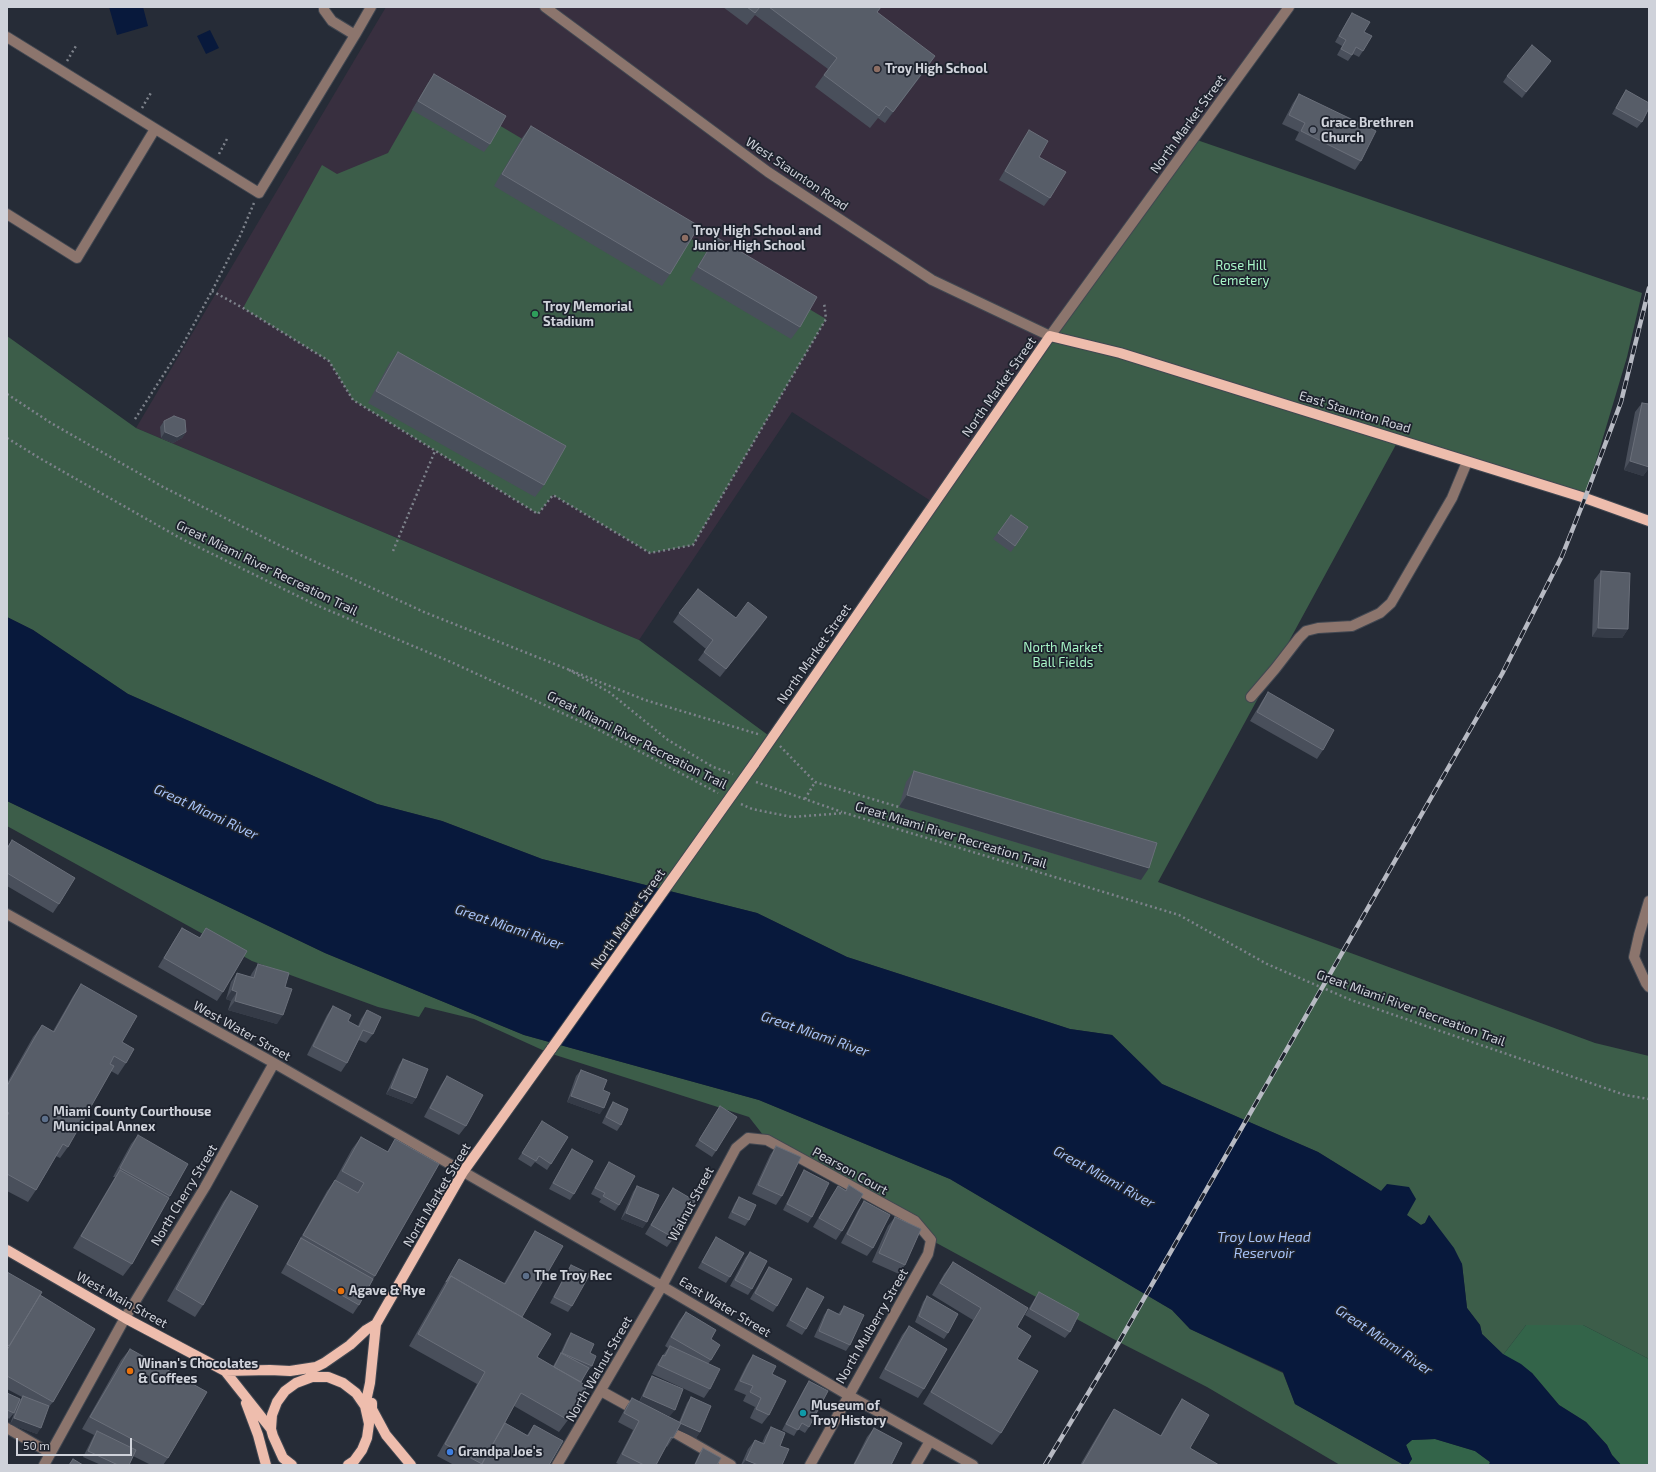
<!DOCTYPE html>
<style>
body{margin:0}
#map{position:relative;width:1656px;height:1472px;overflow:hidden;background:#262c37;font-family:"Exo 2",sans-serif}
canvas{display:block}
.frame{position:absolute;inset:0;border:8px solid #cfd2da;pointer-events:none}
.scale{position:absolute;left:16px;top:1438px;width:116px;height:18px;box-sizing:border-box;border:2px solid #cfd2da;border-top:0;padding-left:5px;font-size:12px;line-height:14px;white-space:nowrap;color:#cfd2da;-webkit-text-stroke:3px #1d222d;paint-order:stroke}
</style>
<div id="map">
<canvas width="1656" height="1472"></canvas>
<div class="frame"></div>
<div class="scale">50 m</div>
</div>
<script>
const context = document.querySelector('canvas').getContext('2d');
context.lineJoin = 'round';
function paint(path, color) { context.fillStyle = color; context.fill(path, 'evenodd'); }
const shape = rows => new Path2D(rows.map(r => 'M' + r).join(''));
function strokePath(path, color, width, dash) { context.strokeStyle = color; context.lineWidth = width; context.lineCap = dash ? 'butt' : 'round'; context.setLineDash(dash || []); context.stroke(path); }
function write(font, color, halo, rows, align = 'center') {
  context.font = font + ' "Exo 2",sans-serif'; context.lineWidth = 3.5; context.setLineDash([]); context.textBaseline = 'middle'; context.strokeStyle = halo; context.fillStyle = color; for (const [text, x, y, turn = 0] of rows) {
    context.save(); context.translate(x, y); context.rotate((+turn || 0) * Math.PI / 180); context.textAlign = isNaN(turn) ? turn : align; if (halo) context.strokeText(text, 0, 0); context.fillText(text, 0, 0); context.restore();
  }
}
paint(shape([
 [386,7,1289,7,934,503,792,412,639,640,136,428]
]), '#382f3f');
paint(shape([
 [428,83,826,319,693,545,650,553,553,495,538,514,353,400,329,361,243,308,322,165,337,174,388,153],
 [1194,139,1642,293,1627,357,1585,498,1399,439,1158,882,1595,1043,1649,1056,1649,1359,1583,1325,1526,1325,1503,1355,1482,1334,1480,1325,1467,1308,1462,1264,1429,1215,1425,1223,1421,1225,1406,1215,1381,1191,1318,1152,1162,1084,1112,1035,1070,1029,847,957,757,913,542,859,442,821,377,804,128,694,33,630,7,617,7,336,136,428,639,640,772,738],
 [7,801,325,953,524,1035,759,1100,950,1179,1172,1310,1190,1329,1283,1373,1295,1404,1404,1465,1340,1465,1207,1387,1119,1342,931,1240,915,1221,767,1140,749,1117,549,1053,474,1019,425,1007,419,1017,378,1007,252,961,7,826]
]), '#3c5d49');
paint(shape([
 [1526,1325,1583,1325,1649,1359,1649,1465,1621,1465,1612,1455,1607,1445,1586,1422,1559,1405,1532,1373,1503,1355],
 [1435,1439,1475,1451,1490,1462,1489,1465,1408,1465,1412,1459,1406,1445,1412,1440]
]), '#336449');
paint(shape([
 [109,7,143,7,148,26,117,35],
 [210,30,219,48,206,54,197,36],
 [7,617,33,630,128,694,377,804,442,821,542,859,757,913,847,957,1070,1029,1112,1035,1162,1084,1318,1152,1381,1191,1387,1184,1409,1187,1416,1199,1407,1215,1421,1225,1425,1223,1429,1215,1454,1248,1462,1264,1467,1308,1480,1325,1482,1334,1503,1354,1521,1364,1532,1373,1559,1405,1586,1422,1607,1445,1612,1455,1621,1465,1489,1465,1490,1462,1475,1451,1435,1439,1412,1440,1406,1445,1412,1459,1408,1465,1404,1465,1295,1404,1283,1372,1190,1329,1172,1310,950,1179,759,1100,524,1035,325,953,7,801]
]), '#08193c');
const minor = shape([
 [324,7,324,10,332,21,355,35],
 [545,7,768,172,932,280,1050,336,1289,7],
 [7,37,259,193,355,35,371,7],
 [7,214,77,258,155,129],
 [1251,697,1275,669,1299,638,1306,631,1318,628,1352,626,1380,613,1391,603,1452,498,1467,462],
 [1649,901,1639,935,1634,957,1646,983,1649,987],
 [7,914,274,1063,662,1286,848,1395,973,1465],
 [601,1391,639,1412],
 [665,1427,731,1465],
 [7,1428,50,1453],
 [44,1465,125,1318,205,1187,274,1063],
 [557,1465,662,1286,736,1148,748,1138,767,1140,915,1221,931,1240,928,1254,810,1465],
 [916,1465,930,1441]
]);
const major = shape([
 [754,764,1050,336,1120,353,1585,498,1649,521],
 [7,1250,125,1318,225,1371,271,1429],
 [225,1371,270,1370,290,1371,316,1367,324,1363,350,1345,366,1330,376,1324],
 [246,1403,258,1435,266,1465],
 [372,1403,372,1409,386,1435,411,1465],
 [365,1406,370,1383,376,1324,463,1172,552,1048],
 [292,1465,283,1458,273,1436,271,1429,272,1415,277,1402,285,1391,296,1383,312,1377,328,1377,343,1383,356,1393,365,1406,369,1424,367,1438,362,1450,354,1461,348,1465]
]);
strokePath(minor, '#414751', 12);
strokePath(major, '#414751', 12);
strokePath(shape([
 [67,61,76,46],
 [142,108,152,91],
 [219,154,228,137],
 [212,291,243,308,329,361,353,400,538,514,553,495,650,553,693,545,826,319,824,302],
 [7,394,51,423,163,487,279,545,424,612,645,700,761,735],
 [135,419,182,346,212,291,240,236,254,203],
 [7,438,41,459,180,538,316,605,451,662,599,730,718,793],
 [393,551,435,451],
 [569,670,609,692,668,740,713,767,733,774],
 [780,746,815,782,899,807],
 [756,782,842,812],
 [805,799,815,782],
 [741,804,752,809,792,817,845,813,1179,915,1267,964,1351,1000,1625,1095,1649,1099]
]), '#7d828b', 2.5, [2, 3]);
strokePath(minor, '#8c756d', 10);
strokePath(major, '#eebdad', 10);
const rail = shape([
 [1045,1465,1119,1342,1502,674,1562,556,1585,498,1621,402,1649,288]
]);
strokePath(rail, '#b7bac3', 4.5);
strokePath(rail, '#1d222d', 3, [9]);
const majorBridge = shape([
 [552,1048,754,764]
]);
strokePath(majorBridge, '#414751', 12, []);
strokePath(majorBridge, '#eebdad', 10);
paint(shape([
 [723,7,881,7,877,13,927,68,885,123,878,118,870,128,815,87,828,69,755,15,747,25],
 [1352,13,1364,32,1363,51,1359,57,1353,54,1348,61,1337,55,1342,46,1335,42,1348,19],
 [1547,67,1522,98,1503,82,1507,76],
 [434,74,490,144,484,152,412,110,428,83],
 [1626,90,1642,122,1637,128,1612,114,1622,96],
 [1299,94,1361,161,1355,170,1295,140,1299,132,1282,124,1293,103],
 [531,126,670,274,662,286,494,186,522,138],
 [1029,130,1039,157,1050,198,1044,206,999,180,1023,139],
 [716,237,800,327,791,339,690,279,708,249],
 [398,352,544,485,535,497,368,403,389,364],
 [1642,403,1649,404,1649,468,1643,476,1624,470,1635,412],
 [164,421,186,432,182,438,173,443,161,438,160,427],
 [1011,515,1028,527,1011,552,993,539],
 [1601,571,1628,629,1622,638,1592,637,1594,580],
 [679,613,736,618,761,626,720,677,698,660,706,649,673,622],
 [1268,692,1323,750,1317,759,1250,721,1262,701],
 [914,771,1141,880,899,807,906,782],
 [12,840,59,904,53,913,7,886,7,847],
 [182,928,199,938,206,928,223,992,217,1001,158,967,176,937],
 [258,964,285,987,277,1024,228,1010,231,1001,226,999,231,982,237,973,250,977,252,973],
 [81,984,122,1042,126,1063,118,1075,111,1071,68,1147,60,1158,56,1156,36,1190,28,1202,7,1191,7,1083,33,1037,42,1025,53,1031,73,996],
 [333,1006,348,1021,358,1026,361,1019,367,1010,373,1034,366,1043,359,1040,347,1063,341,1072,307,1055,327,1015],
 [403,1059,416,1098,412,1104,386,1094,399,1065],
 [581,1070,603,1090,600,1114,567,1102,576,1076],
 [447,1076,466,1126,459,1135,424,1117,441,1085],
 [613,1102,621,1125,617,1131,602,1123,609,1108],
 [720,1106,716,1151,712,1157,695,1146],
 [542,1121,551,1164,547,1170,535,1162,531,1167,518,1159],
 [138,1135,170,1196,132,1264,123,1276,73,1248,115,1177,113,1177,131,1144],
 [361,1137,387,1152,395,1139,375,1276,359,1305,353,1314,281,1273,327,1191,335,1180,352,1149],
 [776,1146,782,1196,776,1205,752,1194,770,1155],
 [572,1149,574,1194,570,1200,549,1189,568,1155],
 [609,1162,619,1205,615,1211,599,1202,601,1199,591,1194,605,1168],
 [804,1170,812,1217,808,1223,783,1210,800,1177],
 [849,1185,842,1231,836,1240,813,1227,832,1195,838,1186,846,1190],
 [637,1186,643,1228,621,1219,633,1192],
 [673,1188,674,1238,667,1247,645,1234,667,1197],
 [231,1191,203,1305,195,1317,167,1301,223,1202],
 [739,1197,749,1220,745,1226,728,1218,735,1203],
 [864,1201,873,1248,867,1256,841,1243,858,1210],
 [895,1217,905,1265,899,1274,872,1262,888,1226],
 [535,1231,522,1317,537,1357,553,1366,559,1356,567,1339,571,1333,590,1353,592,1366,587,1372,581,1382,568,1420,559,1432,514,1406,505,1423,527,1435,534,1425,549,1465,454,1465,437,1456,477,1384,409,1346,455,1265,459,1259,504,1283,531,1237],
 [716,1237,730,1277,726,1283,698,1268,712,1243],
 [750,1252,752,1289,748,1295,730,1286,745,1258],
 [953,1262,1017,1327,1017,1359,1001,1433,992,1445,923,1404,973,1320,932,1295,944,1274],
 [571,1265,572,1306,568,1312,550,1303,567,1271],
 [769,1267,777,1306,773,1312,750,1299,765,1273],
 [7,1272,40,1295,53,1402,48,1408,37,1434,10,1424,18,1403,14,1413,9,1419,7,1417,7,1393,19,1401,22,1397,7,1389],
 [807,1288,806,1329,802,1335,786,1326,803,1294],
 [1039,1292,1070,1332,1065,1338,1025,1315,1035,1298],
 [927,1296,948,1333,944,1339,915,1322,923,1302],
 [844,1306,850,1345,846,1351,814,1337,824,1315,828,1309,838,1314],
 [686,1312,711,1339,711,1360,708,1364,710,1389,704,1398,652,1374,657,1364,668,1348,665,1346,679,1321],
 [909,1326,924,1389,918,1398,879,1378,902,1335],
 [130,1349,168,1458,163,1465,151,1465,133,1456,129,1465,101,1465,83,1457,94,1435,82,1429,121,1360],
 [753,1355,772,1374,769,1415,762,1424,750,1418,755,1407,743,1401,746,1395,734,1390,747,1364],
 [652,1376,670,1416,646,1405,679,1422,687,1403,691,1397,700,1432,696,1438,678,1430,673,1438,667,1447,666,1446,656,1465,621,1465,616,1463,633,1430,618,1422,626,1407,632,1398,639,1402,648,1382],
 [809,1381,809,1427,805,1433,798,1429,794,1436,782,1430,805,1387],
 [1182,1399,1190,1448,1219,1465,1080,1465,1106,1421,1114,1409,1160,1436,1174,1411],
 [771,1427,780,1446,782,1465,741,1465,748,1449,755,1440,762,1443,765,1436],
 [874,1428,891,1465,853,1465,867,1437],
 [703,1448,717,1465,694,1465,699,1454]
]), '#494f5b');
paint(shape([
 [935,56,927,68,885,123,893,112],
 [1551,61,1547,67,1522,98,1526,92],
 [165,432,186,432,182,438,173,443,161,438],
 [1630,461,1649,467,1649,468,1643,476,1624,470],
 [767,617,761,626,720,677,726,669],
 [1598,628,1628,629,1622,638,1592,637],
 [907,795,1149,868,1141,880,899,807],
 [232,990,237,992,231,1001,226,999],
 [235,1001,283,1015,277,1024,228,1010],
 [391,1088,416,1098,412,1104,386,1094],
 [571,1096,604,1108,600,1114,567,1102],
 [626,1213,647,1222,643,1228,621,1219],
 [643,1396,675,1410,670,1416,639,1402],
 [14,1418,41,1428,37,1434,10,1424],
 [680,1423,700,1432,696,1438,676,1429],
 [746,1460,758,1465,742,1465]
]), '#353b47');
const building = shape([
 [747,7,760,7,755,13,747,7],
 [769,7,881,7,877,12,935,56,893,112,886,106,879,116,824,75,837,58,769,7],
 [1352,13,1370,22,1364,32,1372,36,1363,51,1356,47,1352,55,1341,49,1346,40,1339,36,1352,13],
 [1532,45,1551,61,1526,92,1507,76,1532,45],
 [434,74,506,116,490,144,418,101,434,74],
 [1626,90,1649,103,1649,108,1642,122,1616,108,1626,90],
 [1299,94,1376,131,1361,161,1301,131,1305,123,1289,115,1299,94],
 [531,126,699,226,670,274,502,174,531,126],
 [1029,130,1048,141,1039,157,1066,172,1050,198,1005,171,1029,130],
 [716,237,817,297,800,327,698,267,716,237],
 [398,352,566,446,544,485,376,391,398,352],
 [1642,403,1649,404,1649,467,1630,461,1642,403],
 [174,416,185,420,186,432,177,437,165,432,164,421,174,416],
 [1011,515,1028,527,1015,546,998,533,1011,515],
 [1601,571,1630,573,1628,629,1598,628,1601,571],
 [698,589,736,618,748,602,767,617,726,669,704,652,713,640,679,613,698,589],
 [1268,692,1334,730,1323,750,1257,712,1268,692],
 [914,771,1157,843,1149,868,907,795,914,771],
 [12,840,75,878,59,904,7,873,7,849,12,840],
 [182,928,200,938,206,928,247,951,223,992,164,958,182,928],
 [258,964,289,973,285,987,292,989,283,1015,235,1001,237,992,232,990,237,973,254,978,258,964],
 [81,984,137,1016,122,1042,134,1049,126,1063,114,1056,110,1064,114,1066,68,1147,63,1144,36,1190,7,1174,7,1116,9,1113,7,1112,7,1086,42,1025,54,1032,81,984],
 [333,1006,351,1015,348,1021,359,1027,367,1010,381,1017,373,1034,363,1030,347,1063,313,1046,333,1006],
 [403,1059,428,1069,416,1098,391,1088,403,1059],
 [581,1070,607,1080,603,1090,610,1093,604,1108,571,1096,581,1070],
 [447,1076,483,1095,466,1126,430,1108,447,1076],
 [613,1102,628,1109,621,1125,606,1117,613,1102],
 [720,1106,737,1117,716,1151,699,1140,720,1106],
 [542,1121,568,1137,551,1164,539,1156,536,1161,522,1153,542,1121],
 [138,1135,188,1164,170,1196,120,1168,138,1135],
 [361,1137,388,1152,395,1139,439,1164,375,1276,303,1235,335,1180,358,1193,364,1183,342,1171,361,1137],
 [776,1146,801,1157,782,1196,758,1185,776,1146],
 [572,1149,593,1161,574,1194,553,1183,572,1149],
 [609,1162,635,1176,619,1205,603,1196,605,1193,595,1188,609,1162],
 [120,1170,169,1198,132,1264,81,1236,120,1170],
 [804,1170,829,1183,812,1217,787,1204,804,1170],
 [849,1185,863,1194,842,1231,819,1218,838,1186,846,1191,849,1185],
 [637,1186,659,1195,647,1222,626,1213,637,1186],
 [673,1188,695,1201,674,1238,651,1225,673,1188],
 [231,1191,258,1206,203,1305,176,1289,231,1191],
 [739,1197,756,1205,749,1220,732,1212,739,1197],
 [864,1201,890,1215,873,1248,847,1234,864,1201],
 [895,1217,921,1229,905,1265,879,1253,895,1217],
 [535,1231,563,1246,522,1317,451,1276,446,1282,459,1259,505,1284,535,1231],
 [716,1237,744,1253,730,1277,702,1262,716,1237],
 [301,1238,373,1279,359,1305,287,1264,301,1238],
 [750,1252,767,1261,752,1289,735,1280,750,1252],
 [953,1262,1028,1308,1017,1327,1031,1336,1017,1359,1038,1371,1001,1433,931,1392,981,1308,940,1283,953,1262],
 [571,1265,590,1274,572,1306,554,1297,571,1265],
 [769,1267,792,1279,777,1306,755,1293,769,1267],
 [7,1272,42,1292,9,1346,7,1344,7,1272],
 [451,1276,551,1334,537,1357,587,1386,568,1420,521,1393,482,1464,445,1444,485,1372,418,1334,451,1276],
 [807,1288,824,1297,806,1329,790,1320,807,1288],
 [1039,1292,1079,1314,1070,1332,1030,1309,1039,1292],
 [40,1295,95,1329,53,1402,7,1376,7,1350,40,1295],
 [927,1296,958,1314,948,1333,919,1316,927,1296],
 [844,1306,864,1315,850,1345,819,1331,828,1309,840,1315,844,1306],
 [686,1312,716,1330,711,1339,720,1345,711,1360,671,1337,686,1312],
 [909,1326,947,1349,924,1389,885,1369,909,1326],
 [571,1333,594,1344,590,1353,596,1356,592,1366,562,1353,571,1333],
 [670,1346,720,1369,710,1389,658,1365,663,1355,665,1356,670,1346],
 [130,1349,207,1392,168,1458,90,1417,130,1349],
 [561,1353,589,1368,581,1382,554,1367,561,1353],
 [753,1355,776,1366,772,1374,786,1381,769,1415,756,1409,761,1398,750,1392,753,1386,740,1381,753,1355],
 [652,1376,683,1389,675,1410,643,1396,652,1376],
 [809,1381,828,1391,809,1427,802,1423,798,1430,786,1424,809,1381],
 [7,1393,20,1399,14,1413,7,1410,7,1393],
 [23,1396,49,1406,41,1428,14,1418,23,1396],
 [691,1397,711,1406,700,1432,680,1423,691,1397],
 [632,1398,681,1423,673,1438,671,1437,656,1465,644,1465,622,1454,639,1421,624,1413,632,1398],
 [1182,1399,1209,1415,1190,1448,1219,1465,1082,1465,1114,1409,1161,1436,1182,1399],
 [505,1423,528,1436,534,1425,563,1441,549,1465,481,1465,505,1423],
 [771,1427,785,1433,780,1446,789,1449,782,1465,758,1465,746,1460,755,1440,764,1444,771,1427],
 [874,1428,902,1443,891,1465,854,1465,874,1428],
 [97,1431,136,1450,129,1465,118,1465,88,1451,97,1431],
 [703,1448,721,1458,717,1465,695,1465,703,1448],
 [73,1459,83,1465,69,1465,73,1459]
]);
paint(building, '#575d68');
strokePath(building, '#6a6f7a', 1);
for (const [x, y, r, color] of [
 [877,69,4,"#8d6e63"],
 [1313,130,4,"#6b7280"],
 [685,238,4,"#8d6e63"],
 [535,314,4,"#2e9e5b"],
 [45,1119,4,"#5c6f8a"],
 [526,1276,4,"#5c6f8a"],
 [341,1291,4,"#e8710a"],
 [130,1371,4,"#e8710a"],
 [803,1413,4,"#0f9aa8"],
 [450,1452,4,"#3f7fe0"]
]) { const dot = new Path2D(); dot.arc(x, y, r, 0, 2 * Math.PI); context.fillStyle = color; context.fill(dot); strokePath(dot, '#1d222d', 1.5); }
write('bold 13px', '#cfd2da', '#1d222d', [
 ["Troy High School",885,69],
 ["Grace Brethren",1321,123],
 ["Church",1321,138],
 ["Troy High School and",693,231],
 ["Junior High School",693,246],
 ["Troy Memorial",543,307],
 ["Stadium",543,322],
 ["Miami County Courthouse",53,1112],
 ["Municipal Annex",53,1127],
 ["The Troy Rec",534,1276],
 ["Agave & Rye",349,1291],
 ["Winan's Chocolates",138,1364],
 ["& Coffees",138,1379],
 ["Museum of",811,1406],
 ["Troy History",811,1421],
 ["Grandpa Joe's",458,1452]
], 'left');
write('13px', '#cfd2da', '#1d222d', [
 ["North Market Street",1188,124,-54],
 ["West Staunton Road",797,174,34],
 ["North Market Street",999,387,-55],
 ["East Staunton Road",1355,412,17],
 ["Great Miami River Recreation Trail",267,568,26],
 ["North Market Street",814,654,-55],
 ["Great Miami River Recreation Trail",637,740,27],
 ["Great Miami River Recreation Trail",951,835,17],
 ["North Market Street",628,919,-55],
 ["Great Miami River Recreation Trail",1411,1008,20],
 ["West Water Street",242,1031,29],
 ["Pearson Court",850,1171,29],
 ["North Cherry Street",184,1195,-59],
 ["North Market Street",437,1195,-59],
 ["Walnut Street",691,1204,-62],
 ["West Main Street",122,1300,29],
 ["East Water Street",725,1307,31],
 ["North Mulberry Street",872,1326,-60],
 ["North Walnut Street",599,1369,-60]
]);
write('13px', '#a8f6c7', '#1d222d', [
 ["Rose Hill",1241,266],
 ["Cemetery",1241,281],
 ["North Market",1063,648],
 ["Ball Fields",1063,663]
]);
write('italic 14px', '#a7c3f8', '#1d222d', [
 ["Great Miami River",206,812,25],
 ["Great Miami River",509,927,19],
 ["Great Miami River",815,1034,19],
 ["Great Miami River",1104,1177,29],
 ["Troy Low Head",1264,1237],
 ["Reservoir",1264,1253],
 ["Great Miami River",1384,1340,34]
]);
</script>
